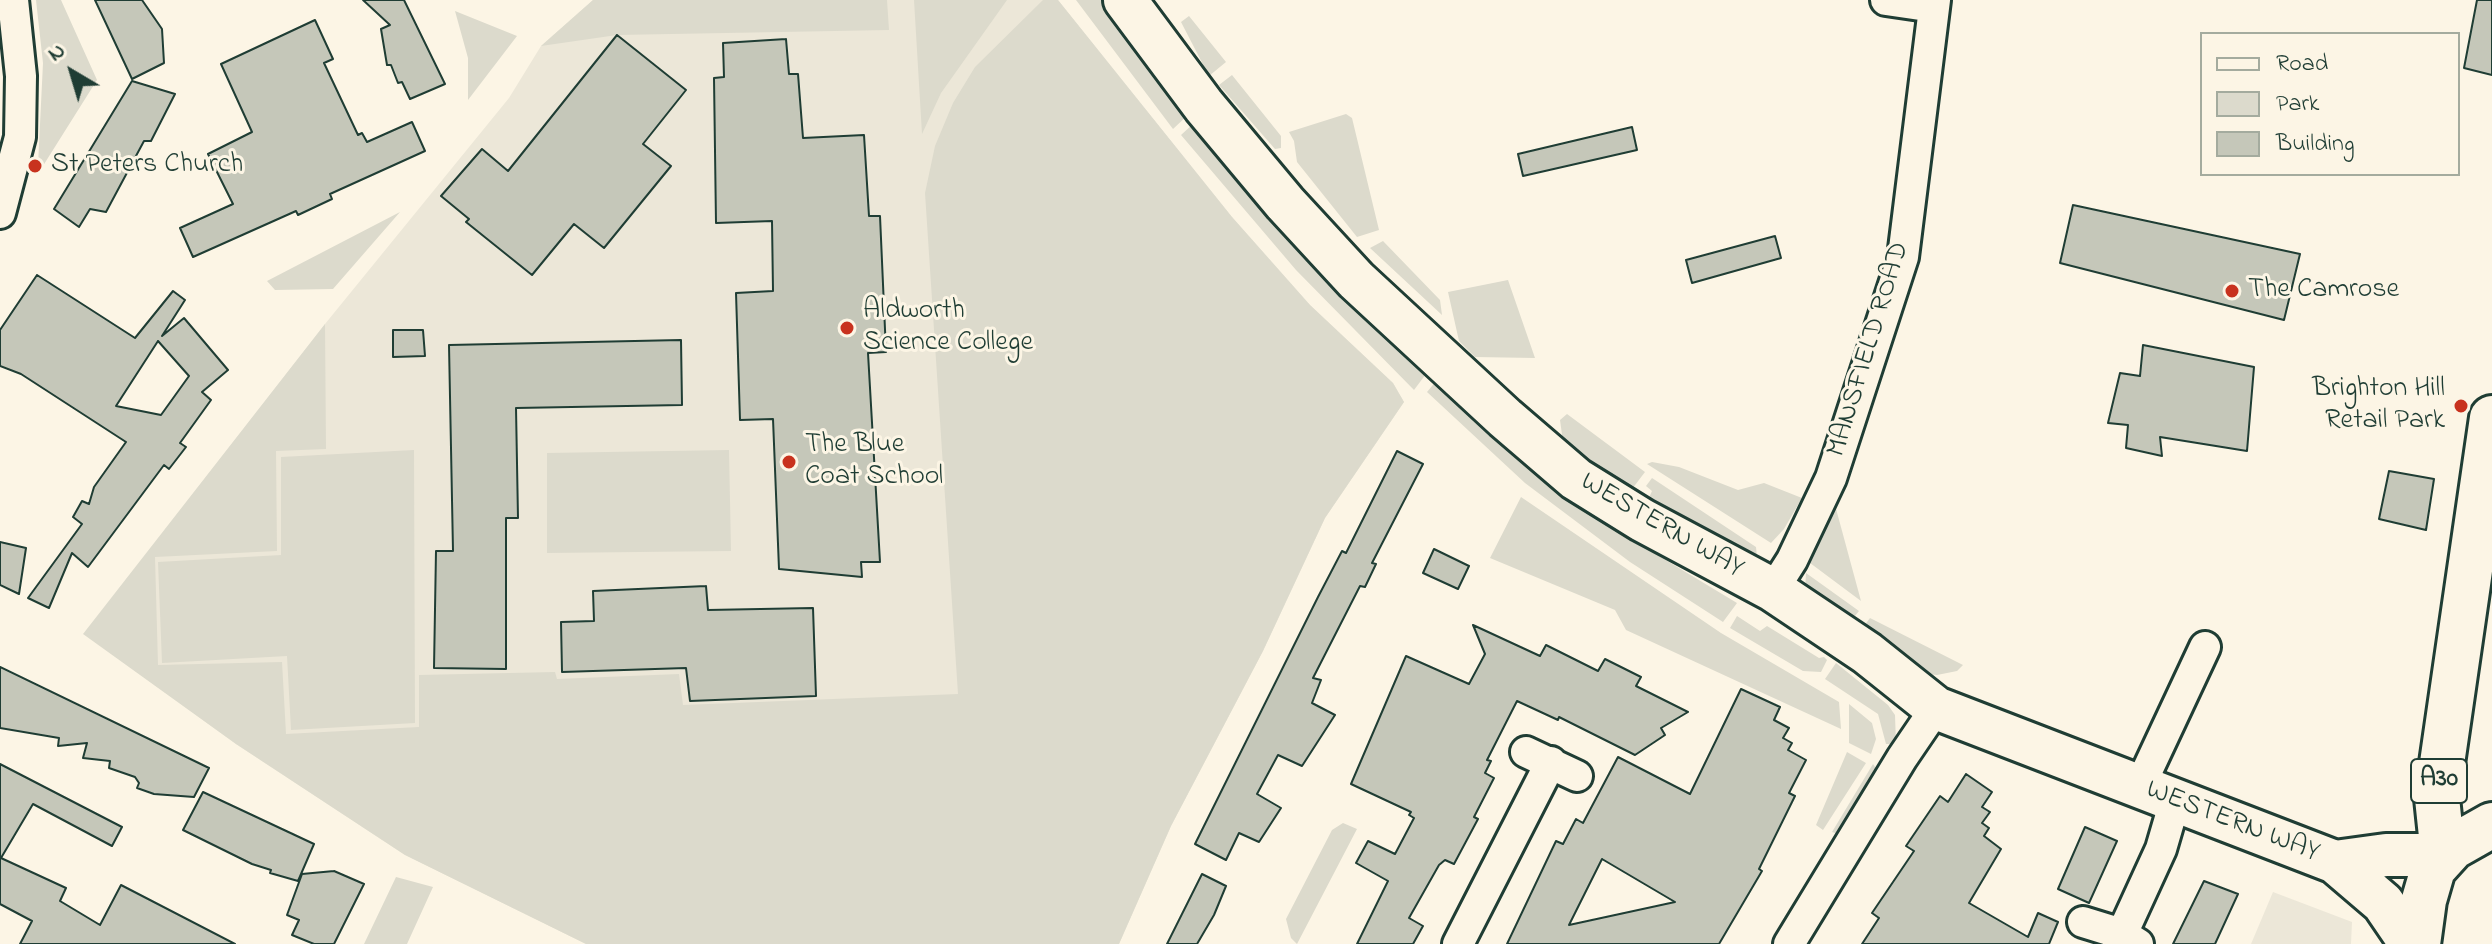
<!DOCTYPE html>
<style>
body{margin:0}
#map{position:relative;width:2492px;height:944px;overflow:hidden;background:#fcf5e5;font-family:"Indie Flower",sans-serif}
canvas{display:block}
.legend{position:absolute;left:2200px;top:32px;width:260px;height:144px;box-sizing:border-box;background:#fcf5e5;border:2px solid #a4ab9e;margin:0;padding:10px 14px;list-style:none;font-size:24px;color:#1f3d34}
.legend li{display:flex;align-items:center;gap:16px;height:40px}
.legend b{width:40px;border:2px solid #a4ab9e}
.north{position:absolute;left:32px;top:32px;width:80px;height:80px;-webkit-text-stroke:6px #fcf5e5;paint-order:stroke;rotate:322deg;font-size:22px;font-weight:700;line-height:32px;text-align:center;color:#1f3d34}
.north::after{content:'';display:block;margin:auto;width:28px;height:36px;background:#1f3d34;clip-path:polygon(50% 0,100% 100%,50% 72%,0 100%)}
</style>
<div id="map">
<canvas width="2492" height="944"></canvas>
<ul class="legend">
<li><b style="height:10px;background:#fcf5e5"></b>Road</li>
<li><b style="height:22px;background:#dcdacc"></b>Park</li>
<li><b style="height:22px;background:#c5c7b9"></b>Building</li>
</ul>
<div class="north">N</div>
</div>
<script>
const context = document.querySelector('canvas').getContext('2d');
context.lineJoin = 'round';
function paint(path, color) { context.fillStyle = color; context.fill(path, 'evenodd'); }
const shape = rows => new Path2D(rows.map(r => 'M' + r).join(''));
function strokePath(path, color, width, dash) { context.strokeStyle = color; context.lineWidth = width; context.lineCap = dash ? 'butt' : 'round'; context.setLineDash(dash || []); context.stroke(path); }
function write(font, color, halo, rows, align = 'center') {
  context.font = font + ' "Indie Flower",sans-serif'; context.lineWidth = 6; context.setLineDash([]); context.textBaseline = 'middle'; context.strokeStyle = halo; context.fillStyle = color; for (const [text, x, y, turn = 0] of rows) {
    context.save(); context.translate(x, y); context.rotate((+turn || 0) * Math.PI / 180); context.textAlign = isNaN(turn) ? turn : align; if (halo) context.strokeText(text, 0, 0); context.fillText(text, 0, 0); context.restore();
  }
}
paint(shape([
 [593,0,1058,0,1232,217,1310,305,1393,383,1404,402,1325,518,1263,651,1171,826,1119,944,586,944,405,855,236,744,84,634,325,324,509,98,541,46],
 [2273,892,2352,922,2351,944,2251,944]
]), '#ece7d8');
paint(shape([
 [36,0,61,0,97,80,41,169,38,165,43,63],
 [593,0,887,0,889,30,617,35,541,46],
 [914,0,1007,0,941,93,922,134],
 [1043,0,1058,0,1232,217,1310,305,1393,383,1404,402,1325,518,1263,651,1171,826,1119,944,586,944,405,855,236,744,83,634,325,324,326,449,276,451,277,551,155,557,158,665,282,662,286,734,419,727,419,675,555,672,557,679,679,674,683,705,958,694,925,193,935,146,953,103,975,67],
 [1076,0,1102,0,1189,114,1173,129],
 [455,11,517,36,468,100,468,58],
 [1189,16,1226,62,1209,76,1181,22],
 [1232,75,1281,136,1281,148,1275,149,1219,85],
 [1346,114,1352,118,1379,230,1357,237,1297,162,1294,141,1289,132],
 [1194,123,1429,370,1414,390,1296,270,1181,135],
 [400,212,333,289,275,290,267,281],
 [1383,241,1440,300,1442,315,1370,248],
 [1508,280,1535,358,1475,357,1459,341,1448,292],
 [1437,380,1659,556,1737,603,1723,622,1630,562,1525,483,1427,392],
 [1567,414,1645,472,1629,493,1564,449,1560,420],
 [414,450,415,723,291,730,287,656,162,663,158,562,281,555,281,457],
 [729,450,731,551,547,553,547,453],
 [1652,462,1679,467,1738,490,1764,483,1802,498,1784,529,1771,543,1647,464],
 [1652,478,1756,547,1757,557,1740,557,1647,502,1652,491,1646,486],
 [1521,497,1721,633,1839,702,1841,729,1626,630,1615,610,1490,558],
 [1835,505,1861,601,1806,560],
 [1806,573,1859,611,1846,627,1805,592],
 [1737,616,1760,631,1767,626,1819,658,1824,657,1827,660,1821,672,1803,671,1730,628],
 [1870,618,1963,665,1957,671,1937,675,1909,672,1855,638],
 [1836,663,1888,705,1895,715,1896,744,1886,744,1878,714,1825,679],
 [1849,704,1872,723,1876,739,1871,754,1849,743],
 [1847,752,1866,763,1823,830,1816,825],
 [1873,764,1878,771,1838,834,1832,832],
 [1343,823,1357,829,1297,944,1291,938,1286,919,1332,830],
 [396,877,433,887,407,944,364,944]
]), '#dcdacc');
const building = shape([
 [95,0,142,0,162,29,164,63,132,79,95,0],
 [363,0,404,0,445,84,410,99,402,82,398,83,391,65,387,65,381,29,390,25,363,0],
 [2477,0,2492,0,2492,75,2464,68,2477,0],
 [315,20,333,59,324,63,358,135,362,133,367,142,412,122,425,151,330,194,332,199,298,215,296,211,193,257,180,228,233,204,208,154,252,132,221,64,315,20],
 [617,35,686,90,643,144,671,166,604,248,574,224,532,275,466,222,469,219,441,196,482,149,508,171,617,35],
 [786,39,789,74,798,74,803,138,864,135,869,216,880,216,886,352,868,353,880,562,861,562,862,577,779,569,773,419,740,420,736,293,773,291,772,221,716,223,714,78,724,77,723,43,786,39],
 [132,81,175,94,151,141,144,141,106,212,90,209,79,227,54,209,132,81],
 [1632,127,1637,150,1523,176,1518,154,1632,127],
 [2073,205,2300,254,2284,320,2060,263,2073,205],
 [1775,236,1781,258,1692,283,1686,260,1775,236],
 [37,275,135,338,173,291,185,300,162,336,184,318,228,370,202,392,211,400,180,443,186,447,169,469,164,465,88,567,72,553,49,608,28,598,82,524,73,517,82,501,89,504,94,487,126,442,21,374,0,366,0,330,37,275],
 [158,341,189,376,161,415,116,406,158,341],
 [393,330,423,330,425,356,393,357,393,330],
 [681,340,682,405,516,408,518,518,506,518,506,669,434,668,436,551,453,551,449,345,681,340],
 [2143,345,2254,367,2247,451,2160,437,2162,456,2126,448,2128,425,2108,423,2120,373,2140,376,2143,345],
 [1397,451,1423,464,1372,563,1376,564,1365,587,1360,586,1313,678,1321,680,1312,703,1335,715,1302,766,1278,755,1257,794,1281,808,1259,842,1239,833,1226,860,1195,844,1318,597,1342,551,1346,553,1397,451],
 [2389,471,2434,479,2426,530,2379,519,2389,471],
 [0,542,26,548,19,594,0,585,0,542],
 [1434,549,1469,566,1458,589,1423,573,1434,549],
 [706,586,708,610,813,608,816,696,690,701,686,668,562,672,561,622,594,621,593,591,706,586],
 [1473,625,1540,656,1546,645,1598,671,1605,659,1641,677,1636,686,1688,712,1661,728,1665,735,1635,755,1559,717,1558,720,1517,701,1487,760,1491,761,1485,773,1494,778,1474,817,1478,819,1454,864,1445,860,1439,865,1409,918,1423,926,1413,944,1357,944,1388,881,1356,863,1368,841,1395,854,1414,818,1409,815,1411,812,1351,784,1406,656,1469,684,1485,654,1473,625],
 [0,667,209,768,194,797,154,794,137,788,139,783,135,777,109,768,110,761,83,758,87,743,58,746,59,738,0,728,0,667],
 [1741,689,1780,707,1774,720,1789,728,1783,738,1792,743,1788,750,1806,760,1789,793,1795,796,1759,869,1762,871,1719,944,1507,944,1556,841,1563,844,1576,819,1583,823,1618,757,1690,794,1741,689],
 [1602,859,1675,902,1569,925,1602,859],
 [0,764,122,827,112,846,33,804,1,858,66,888,60,901,100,925,121,885,235,944,20,944,32,921,0,904,0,764],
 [1966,774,1992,792,1982,807,1990,812,1982,823,1989,828,1984,836,2001,849,1969,903,2028,937,2038,913,2058,922,2049,944,1862,944,1879,918,1872,913,1914,851,1906,846,1940,796,1948,802,1966,774],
 [203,792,314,844,298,881,270,873,271,870,252,864,183,830,203,792],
 [2085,827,2117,841,2089,903,2058,889,2085,827],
 [334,871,364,884,334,944,314,944,292,935,299,920,287,915,302,874,334,871],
 [1202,874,1226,886,1214,915,1197,944,1167,944,1202,874],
 [2204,881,2238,894,2215,944,2173,944,2204,881]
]);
paint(building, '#c5c7b9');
strokePath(building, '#1f3d34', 2);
const street = shape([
 [1886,0,1934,7],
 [0,213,20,137,21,76,13,0],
 [1773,590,1792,560,1831,478,1903,257,1935,0],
 [1526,752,1577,776],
 [2139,788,2205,647],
 [2083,922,2122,934,2138,944],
 [2122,934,2161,849,2175,801],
 [1458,944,1551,762],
 [1789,944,1902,758,1936,708]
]);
const secondary = shape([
 [1125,0,1204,106,1285,203,1356,280,1505,418,1576,479,1642,520,1773,590,1867,653,1936,708,2335,862,2383,903,2411,944],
 [2335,862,2386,855,2443,855]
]);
const primary = shape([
 [2443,855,2437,798,2492,418],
 [2418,944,2424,900,2433,869,2453,847,2492,825]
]);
strokePath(street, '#1f3d34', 36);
strokePath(secondary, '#1f3d34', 48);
strokePath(primary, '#1f3d34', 50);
strokePath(street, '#fcf5e5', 30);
strokePath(secondary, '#fcf5e5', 42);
strokePath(primary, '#fcf5e5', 44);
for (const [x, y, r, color] of [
 [35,166,8,"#c8321e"],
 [2232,291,8,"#c8321e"],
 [847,328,8,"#c8321e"],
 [2461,406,8,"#c8321e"],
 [789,462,8,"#c8321e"]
]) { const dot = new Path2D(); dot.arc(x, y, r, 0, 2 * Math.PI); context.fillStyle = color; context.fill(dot); strokePath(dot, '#fcf5e5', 3); }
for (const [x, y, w] of [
 [2439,781,56]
]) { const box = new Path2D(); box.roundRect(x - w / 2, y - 22, w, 44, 6); context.fillStyle = '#fcf5e5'; context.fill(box); strokePath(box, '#1f3d34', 2); }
write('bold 26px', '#1f3d34', null, [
 ["A30",2439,781]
]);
write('28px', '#1f3d34', '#fcf5e5', [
 ["St Peters Church",51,166],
 ["The Camrose",2248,291],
 ["Aldworth",863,312],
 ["Science College",863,344],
 ["Brighton Hill",2445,390,"right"],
 ["Retail Park",2445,422,"right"],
 ["The Blue",805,446],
 ["Coat School",805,478]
], 'left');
write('28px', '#1f3d34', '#fcf5e5', [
 ["MANSFIELD ROAD",1870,350,-73],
 ["WESTERN WAY",1661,527,30],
 ["WESTERN WAY",2232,823,21]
]);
</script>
